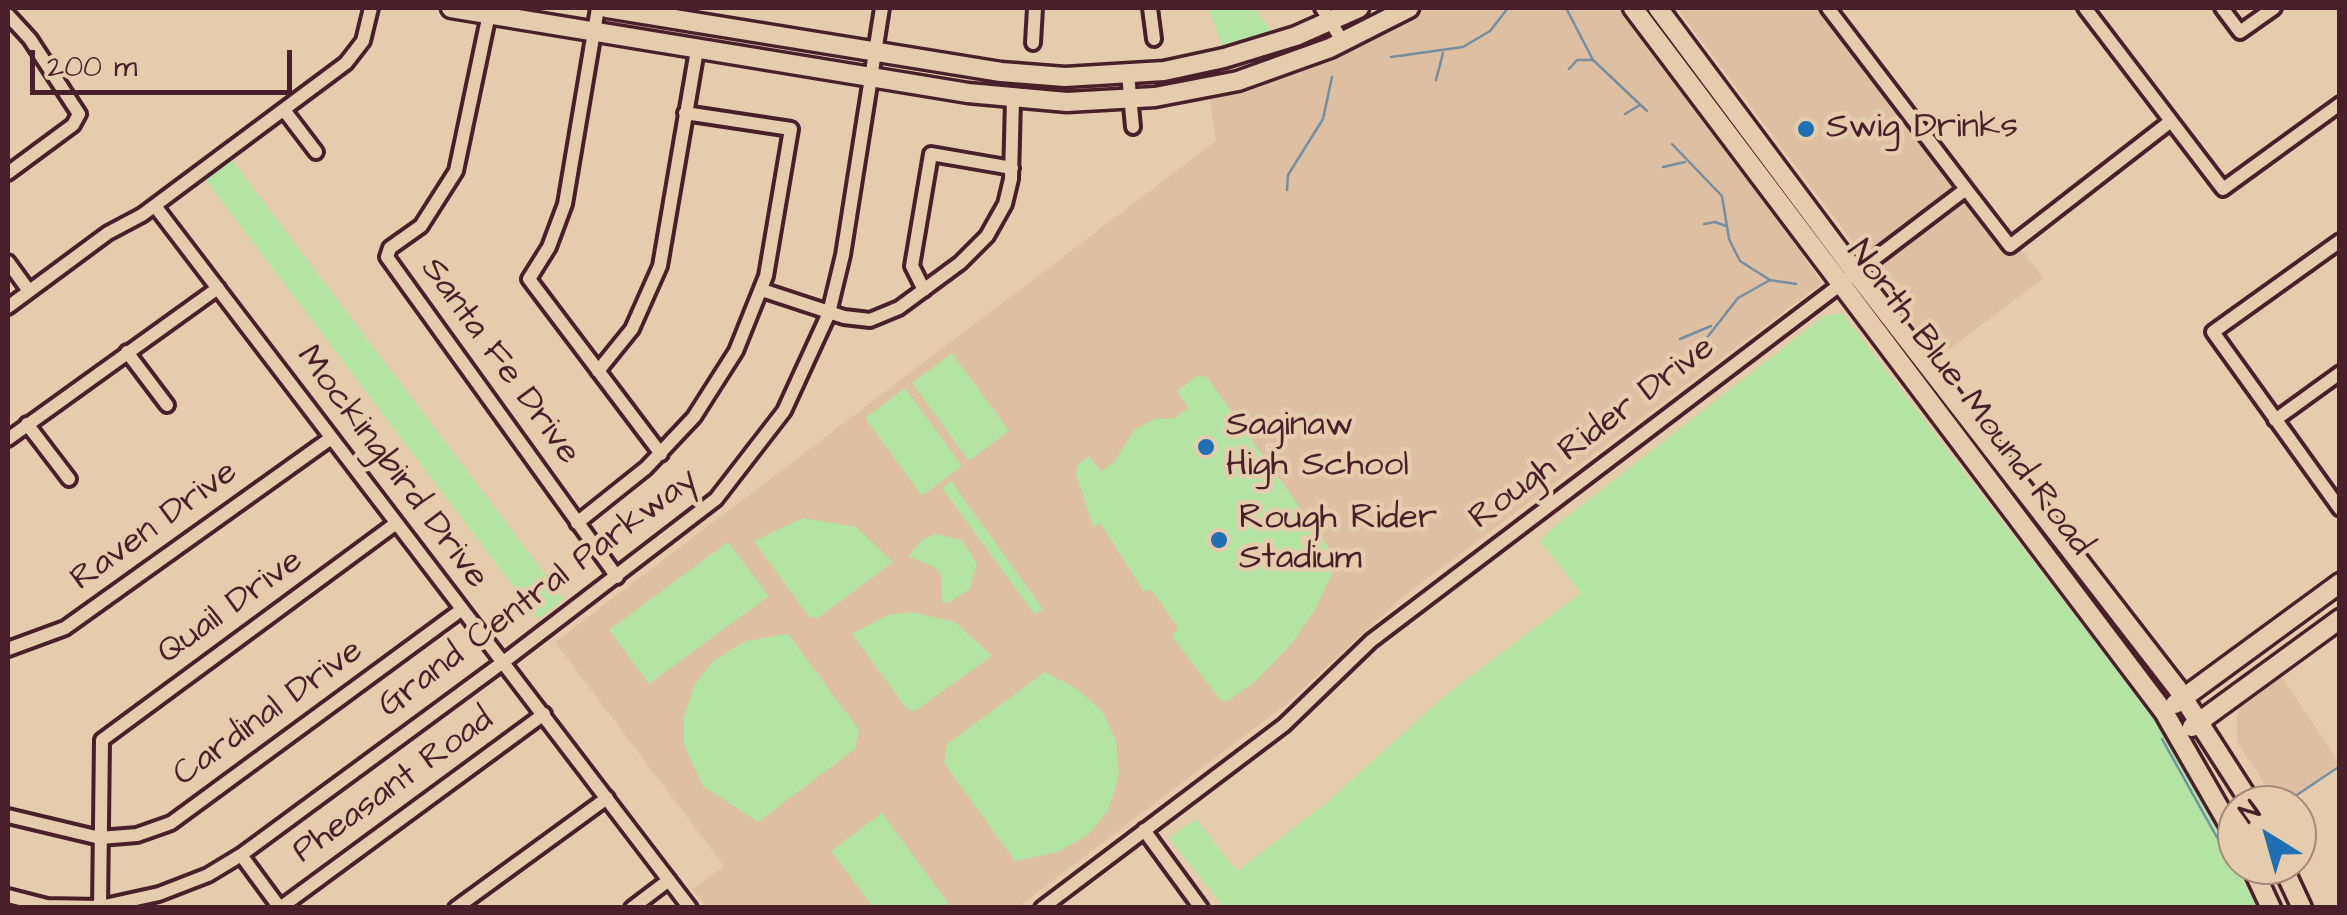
<!DOCTYPE html>
<style>
body{margin:0}
#map{position:relative;width:2347px;height:915px;overflow:hidden;background:#e5ccad;font-family:"Architects Daughter",sans-serif}
canvas{display:block}
.frame{position:absolute;inset:0;border:10px solid #4a1f2b;pointer-events:none}
.north{position:absolute;left:2217px;top:785px;width:100px;height:100px;box-sizing:border-box;background:#e5ccad;border:2px solid #a78779;border-radius:50%;rotate:323deg;font-size:28px;font-weight:700;line-height:40px;text-align:center;color:#4a1f2b}
.north::after{content:'';display:block;margin:auto;width:35px;height:45px;background:#1f6fb2;clip-path:polygon(50% 0,100% 100%,50% 72%,0 100%)}
.scale{position:absolute;left:30px;top:50px;width:262px;height:45px;box-sizing:border-box;border:5px solid #4a1f2b;border-top:0;padding-left:12px;font-size:30px;line-height:35px;white-space:nowrap;color:#4a1f2b;-webkit-text-stroke:8px #e5ccad;paint-order:stroke}
</style>
<div id="map">
<canvas width="2347" height="915"></canvas>
<div class="frame"></div>
<div class="north">N</div>
<div class="scale">200 m</div>
</div>
<script>
const context = document.querySelector('canvas').getContext('2d');
context.lineJoin = 'round';
function paint(path, color) { context.fillStyle = color; context.fill(path, 'evenodd'); }
const shape = rows => new Path2D(rows.map(r => 'M' + r).join(''));
function strokePath(path, color, width, dash) { context.strokeStyle = color; context.lineWidth = width; context.lineCap = dash ? 'butt' : 'round'; context.setLineDash(dash || []); context.stroke(path); }
function write(font, color, halo, rows, align = 'center') {
  context.font = font + ' "Architects Daughter",sans-serif'; context.lineWidth = 9; context.setLineDash([]); context.textBaseline = 'middle'; context.strokeStyle = halo; context.fillStyle = color; for (const [text, x, y, turn = 0] of rows) {
    context.save(); context.translate(x, y); context.rotate((+turn || 0) * Math.PI / 180); context.textAlign = isNaN(turn) ? turn : align; if (halo) context.strokeText(text, 0, 0); context.fillText(text, 0, 0); context.restore();
  }
}
paint(shape([
 [1423,8,1618,8,1669,77,1700,106,1822,283,1400,599,1285,705,1018,907,707,907,692,889,724,866,555,642,1216,141,1209,95,1266,81,1322,60],
 [1677,8,1838,8,2043,278,1939,357],
 [2281,676,2340,764,2291,800,2277,802,2237,742,2237,715,2241,705]
]), '#dfbfa2');
paint(shape([
 [1208,8,1254,8,1273,33,1223,47],
 [231,159,564,599,538,619,205,179],
 [1842,313,2173,743,2257,907,1224,907,1169,838,1196,819,1237,871,1325,804,1446,695,1581,593,1540,541,1554,527,1824,316],
 [952,353,1009,431,969,461,912,383],
 [1197,376,1207,377,1338,561,1314,611,1292,643,1257,680,1228,701,1220,700,1172,636,1178,627,1150,589,1144,592,1100,523,1093,527,1076,473,1078,464,1089,456,1101,472,1115,461,1134,430,1155,419,1175,418,1188,408,1177,391],
 [905,388,962,466,922,496,865,418],
 [951,481,1043,609,1035,615,942,488],
 [803,518,856,527,893,562,818,618,809,617,754,541],
 [935,534,962,540,977,564,969,590,949,602,942,602,941,575,936,568,908,556,923,539],
 [728,542,769,596,649,684,609,630],
 [911,612,955,622,992,656,915,711,907,709,852,634,888,615],
 [788,634,859,730,855,749,758,822,703,786,684,745,684,717,695,684,713,661,746,641],
 [1045,672,1077,689,1102,711,1116,741,1119,775,1108,811,1088,835,1058,852,1015,861,944,763,947,744],
 [882,813,951,907,873,907,831,851]
]), '#b3e4a4');
strokePath(shape([
 [1566,8,1593,60,1647,111],
 [1391,57,1463,47,1490,31,1508,8],
 [1569,69,1577,60,1593,60],
 [1436,80,1443,53],
 [1625,114,1640,105],
 [1672,144,1722,196,1729,239,1740,261,1770,280,1796,284],
 [1663,167,1685,162],
 [1287,190,1288,175,1323,119,1332,77],
 [1704,224,1715,222,1726,226],
 [1680,339,1711,326],
 [1691,358,1738,298,1770,280],
 [2162,739,2219,841,2225,839],
 [2282,805,2340,766]
]), '#748ea2', 2.5);
const minor = shape([
 [598,8,565,204,549,247,529,279,661,454],
 [1150,8,1154,39],
 [1322,8,1343,42],
 [2085,8,2223,189,2340,104],
 [2222,8,2240,32,2274,8],
 [489,14,456,171,421,226,390,248,387,257,617,577],
 [8,15,30,39,79,114,73,125,8,173],
 [1033,43,1035,8],
 [1128,74,1133,127],
 [284,110,316,152],
 [1966,189,2010,246,2171,121],
 [155,206,690,908],
 [2340,241,2213,332,2340,509],
 [8,262,29,291],
 [762,290,844,317,870,320,899,308,960,263,987,236,1005,204,1011,179,1013,99],
 [924,290,912,266,931,154,1012,168],
 [8,307,108,233,142,215,346,63,363,41,371,8],
 [127,352,167,405],
 [598,371,632,329,660,266,697,50],
 [2275,420,2340,373],
 [27,424,69,479],
 [8,439,218,288],
 [577,523,646,468,694,417,736,351,766,276,791,129,685,113],
 [8,649,65,628,331,438],
 [8,816,100,838,137,835,171,823,461,610],
 [1144,830,1201,908],
 [241,855,280,908],
 [8,896,47,906,100,907,159,894,208,875,241,855,510,657,716,499,784,411,829,313,843,255,882,8],
 [100,908,102,740,395,524],
 [280,908,544,714],
 [456,908,607,798],
 [632,908,669,880],
 [1042,908,1284,725,1371,641,1966,189,1828,8]
]);
const major = shape([
 [451,8,968,93,1067,102,1155,97,1238,81,1330,48,1409,8],
 [607,8,1001,72,1065,77,1164,71,1224,58,1296,36,1359,8],
 [1633,8,2164,712,2237,839],
 [1658,8,1855,272,2177,688,2252,805],
 [2175,704,2340,583],
 [2192,727,2340,619],
 [2251,865,2271,908],
 [2282,865,2302,908]
]);
strokePath(minor, '#4a1f2b', 20);
strokePath(major, '#4a1f2b', 25);
strokePath(minor, '#e5ccad', 12);
strokePath(major, '#e5ccad', 18);
for (const [x, y, r, color] of [
 [1806,129,10,"#1f6fb2"],
 [1206,447,10,"#1f6fb2"],
 [1219,540,10,"#1f6fb2"]
]) { const dot = new Path2D(); dot.arc(x, y, r, 0, 2 * Math.PI); context.fillStyle = color; context.fill(dot); strokePath(dot, '#e5ccad', 4); }
write('35px', '#4a1f2b', '#e5ccad', [
 ["Swig Drinks",1826,129],
 ["Saginaw",1226,427],
 ["High School",1226,467],
 ["Rough Rider",1239,520],
 ["Stadium",1239,560]
], 'left');
write('35px', '#4a1f2b', '#e5ccad', [
 ["Santa Fe Drive",499,362,54],
 ["North Blue Mound Road",1968,399,53],
 ["Rough Rider Drive",1593,434,-37],
 ["Mockingbird Drive",391,468,53],
 ["Raven Drive",155,527,-36],
 ["Grand Central Parkway",539,594,-37],
 ["Quail Drive",231,608,-36],
 ["Cardinal Drive",269,714,-36],
 ["Pheasant Road",394,787,-36]
]);
</script>
